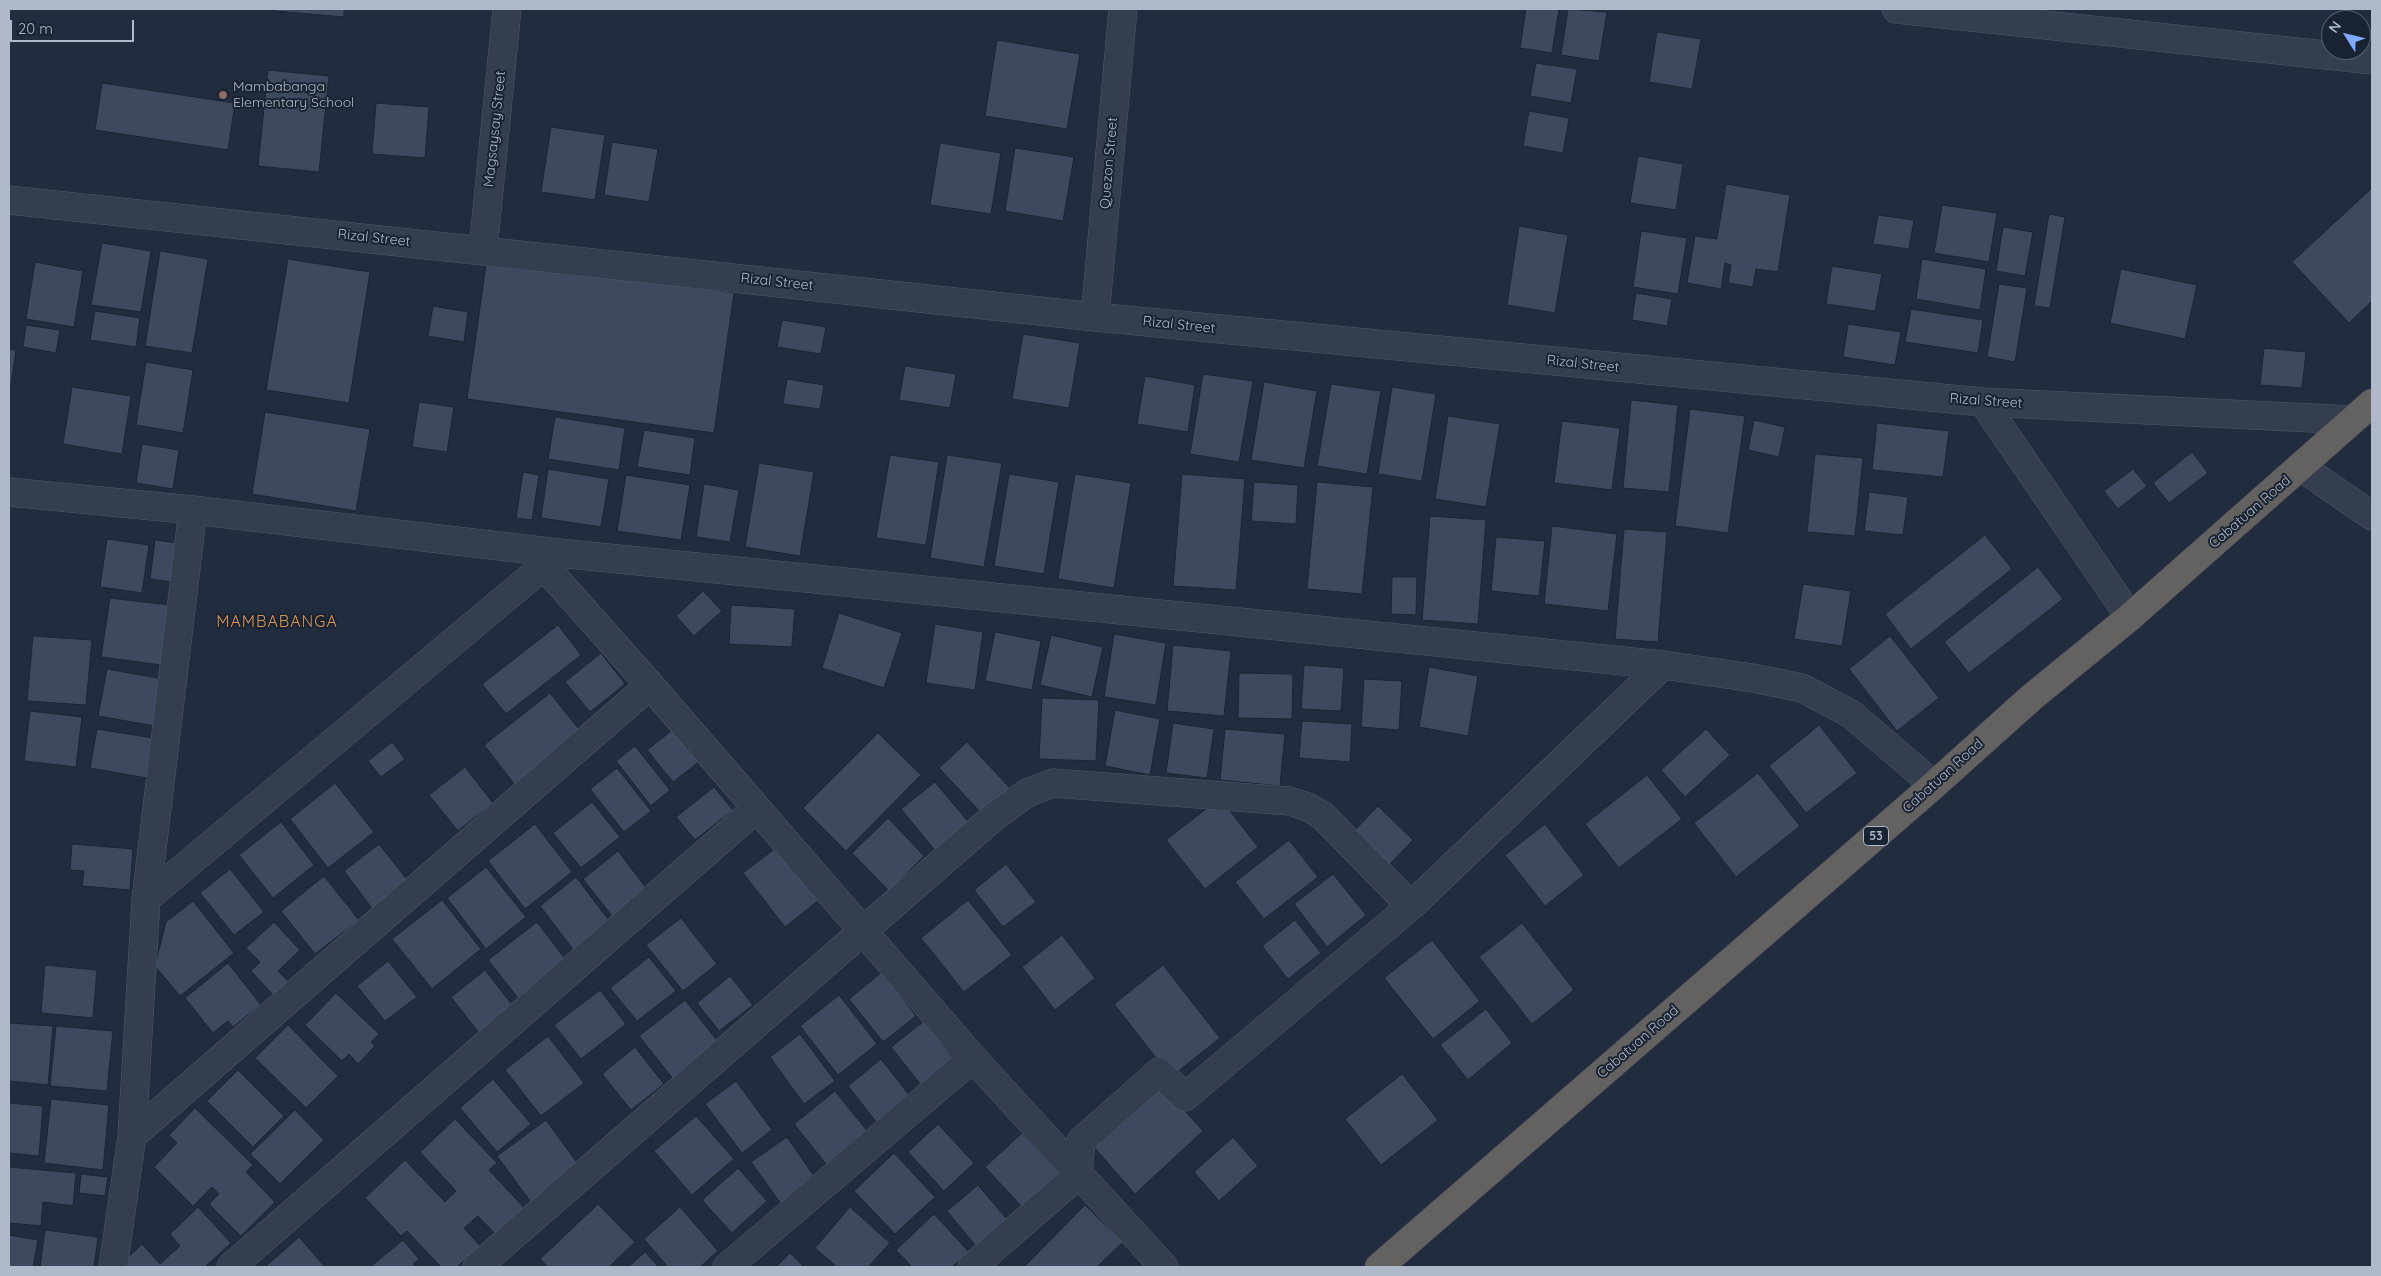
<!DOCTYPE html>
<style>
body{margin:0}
#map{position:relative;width:2381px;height:1276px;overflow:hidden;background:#212c3e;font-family:Quicksand,sans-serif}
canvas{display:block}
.frame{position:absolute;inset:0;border:10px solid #b0b9c9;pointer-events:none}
.north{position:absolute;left:2321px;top:10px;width:50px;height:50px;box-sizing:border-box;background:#1a2332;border:1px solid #565f6e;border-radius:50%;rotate:306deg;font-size:14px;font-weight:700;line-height:20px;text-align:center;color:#b0b9c9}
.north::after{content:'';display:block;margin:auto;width:18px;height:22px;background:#7fabff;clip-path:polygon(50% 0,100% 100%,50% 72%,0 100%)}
.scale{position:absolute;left:10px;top:20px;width:124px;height:22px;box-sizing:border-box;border:2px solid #b0b9c9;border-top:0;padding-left:6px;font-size:15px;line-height:18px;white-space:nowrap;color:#b0b9c9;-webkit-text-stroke:4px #1a2332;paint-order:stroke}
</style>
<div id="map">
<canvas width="2381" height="1276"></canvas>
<div class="frame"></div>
<div class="north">N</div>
<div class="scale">20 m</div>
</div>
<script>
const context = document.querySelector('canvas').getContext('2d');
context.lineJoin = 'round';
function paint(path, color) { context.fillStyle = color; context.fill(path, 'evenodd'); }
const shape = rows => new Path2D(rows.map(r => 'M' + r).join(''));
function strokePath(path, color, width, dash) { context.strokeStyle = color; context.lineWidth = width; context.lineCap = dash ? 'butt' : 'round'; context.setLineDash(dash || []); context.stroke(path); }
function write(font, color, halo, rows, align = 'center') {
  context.font = font + ' Quicksand,sans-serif'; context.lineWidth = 4; context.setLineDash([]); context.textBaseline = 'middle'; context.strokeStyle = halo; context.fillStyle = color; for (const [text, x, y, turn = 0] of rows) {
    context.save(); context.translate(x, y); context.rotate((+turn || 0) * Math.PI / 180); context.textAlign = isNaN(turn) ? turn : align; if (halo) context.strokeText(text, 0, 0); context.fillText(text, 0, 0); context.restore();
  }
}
const building = shape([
 [276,9,344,9,344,17,275,11,276,9],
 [1526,9,1559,9,1552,53,1520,48,1526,9],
 [1568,9,1607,12,1599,61,1561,55,1568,9],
 [1657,32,1701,39,1692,89,1649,82,1657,32],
 [997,40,1080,54,1067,129,985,116,997,40],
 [1536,63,1577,69,1571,103,1530,96,1536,63],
 [268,70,329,76,319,172,258,166,268,70],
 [102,83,235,103,228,150,95,130,102,83],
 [376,103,429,107,425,158,372,154,376,103],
 [1529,111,1569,118,1563,153,1523,146,1529,111],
 [551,127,605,135,595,200,541,192,551,127],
 [612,142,658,149,649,202,604,195,612,142],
 [940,143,1001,153,991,214,930,205,940,143],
 [1015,148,1074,157,1063,221,1005,211,1015,148],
 [1638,156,1683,164,1676,210,1630,203,1638,156],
 [1726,184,1790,195,1778,272,1756,269,1753,287,1728,283,1731,265,1725,263,1721,289,1687,283,1695,236,1717,239,1726,184],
 [2372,188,2372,301,2349,323,2292,262,2372,188],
 [1942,205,1997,213,1989,262,1934,253,1942,205],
 [2049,214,2065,217,2050,308,2034,306,2049,214],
 [1878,215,1914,220,1909,249,1873,244,1878,215],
 [1519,226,1568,235,1555,313,1507,305,1519,226],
 [2003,227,2033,232,2025,276,1996,271,2003,227],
 [1641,231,1687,238,1678,294,1633,287,1641,231],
 [102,243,151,251,141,312,91,305,102,243],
 [160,251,208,259,192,353,145,346,160,251],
 [487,258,734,293,714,433,467,399,487,258],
 [288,259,370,272,349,403,266,390,288,259],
 [1922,259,1986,269,1980,310,1916,299,1922,259],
 [35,262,83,271,74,327,26,319,35,262],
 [1832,266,1882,274,1875,311,1826,304,1832,266],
 [2121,269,2197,285,2185,339,2110,323,2121,269],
 [1999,284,2027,288,2015,362,1987,357,1999,284],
 [1636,293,1672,299,1667,326,1632,320,1636,293],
 [433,306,468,312,464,342,428,336,433,306],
 [1911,309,1983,320,1978,353,1905,342,1911,309],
 [95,311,140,318,136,347,90,340,95,311],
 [782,320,826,327,821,354,777,347,782,320],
 [1848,324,1901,332,1895,365,1843,357,1848,324],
 [26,325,60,330,56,353,23,347,26,325],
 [1023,334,1080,343,1069,408,1012,399,1023,334],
 [2264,348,2306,352,2302,388,2260,385,2264,348],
 [9,349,16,350,9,399,9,349],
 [146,362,193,370,183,433,136,425,146,362],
 [905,366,956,374,950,408,899,400,905,366],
 [1203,374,1253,381,1239,462,1190,454,1203,374],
 [1145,376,1195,385,1188,432,1137,424,1145,376],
 [787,379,824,385,820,409,783,404,787,379],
 [1264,382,1317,391,1304,468,1251,460,1264,382],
 [1331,384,1381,391,1367,474,1317,466,1331,384],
 [72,387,131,396,122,454,63,444,72,387],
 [1392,387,1436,394,1422,481,1378,474,1392,387],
 [1631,400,1678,405,1669,492,1623,488,1631,400],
 [419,402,454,407,447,452,412,447,419,402],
 [1690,409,1745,416,1728,533,1675,526,1690,409],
 [265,412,370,429,356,511,252,494,265,412],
 [1448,416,1500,424,1486,507,1435,499,1448,416],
 [555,417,625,428,619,470,548,459,555,417],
 [1754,420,1785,427,1779,457,1748,450,1754,420],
 [1562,421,1620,428,1612,490,1554,483,1562,421],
 [1877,423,1949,431,1943,477,1872,470,1877,423],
 [644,430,695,438,690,475,637,467,644,430],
 [142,444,179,450,173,489,136,483,142,444],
 [2192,452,2208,473,2169,503,2153,483,2192,452],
 [1815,454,1863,458,1855,536,1807,532,1815,454],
 [890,455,939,462,926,545,876,538,890,455],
 [947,455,1002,463,984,567,930,558,947,455],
 [759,463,814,472,800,556,745,547,759,463],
 [548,469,609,479,601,527,541,518,548,469],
 [2133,469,2147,486,2118,509,2104,491,2133,469],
 [523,472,539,475,532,520,516,518,523,472],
 [1009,474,1059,482,1044,574,994,566,1009,474],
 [1075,474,1131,483,1114,588,1058,579,1075,474],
 [1182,474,1245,479,1236,590,1173,586,1182,474],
 [626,475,690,485,681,540,617,531,626,475],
 [1254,482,1298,485,1296,524,1251,521,1254,482],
 [1317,482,1373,487,1362,594,1307,589,1317,482],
 [704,484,739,490,730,542,696,537,704,484],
 [1869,492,1908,497,1903,535,1864,531,1869,492],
 [1430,516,1486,520,1478,624,1422,620,1430,516],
 [1552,526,1617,534,1608,611,1544,604,1552,526],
 [1624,529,1667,532,1658,642,1615,639,1624,529],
 [1985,535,2012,569,1911,649,1885,614,1985,535],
 [1496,537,1545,541,1539,596,1491,591,1496,537],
 [107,539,149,545,142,593,100,587,107,539],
 [155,540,185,544,180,583,150,579,155,540],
 [2038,567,2063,599,1969,673,1944,642,2038,567],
 [1392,577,1417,577,1416,615,1391,614,1392,577],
 [1803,584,1851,591,1842,646,1794,639,1803,584],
 [703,591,722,611,694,636,676,616,703,591],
 [110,598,169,605,161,665,101,657,110,598],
 [731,605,795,609,792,647,729,644,731,605],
 [839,613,902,633,884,688,822,668,839,613],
 [935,624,983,632,975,690,926,683,935,624],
 [558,625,581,655,506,714,482,684,558,625],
 [995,632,1041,641,1032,690,985,681,995,632],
 [1114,634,1166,643,1156,705,1104,697,1114,634],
 [1051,635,1103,647,1092,697,1040,685,1051,635],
 [33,636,92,640,86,705,27,701,33,636],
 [1890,636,1939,698,1897,731,1849,669,1890,636],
 [1173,645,1231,651,1224,716,1167,711,1173,645],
 [601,653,625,684,590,712,565,682,601,653],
 [1304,665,1344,668,1341,711,1301,709,1304,665],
 [1429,667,1478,676,1468,736,1419,727,1429,667],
 [107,669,169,680,160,727,98,716,107,669],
 [1239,673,1293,674,1292,719,1238,718,1239,673],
 [1364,679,1402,681,1399,730,1361,727,1364,679],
 [550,693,581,732,515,785,484,745,550,693],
 [1042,698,1099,700,1096,761,1039,759,1042,698],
 [1115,710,1160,719,1150,775,1105,766,1115,710],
 [30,711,82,717,76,767,24,761,30,711],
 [1302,721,1352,724,1350,762,1299,758,1302,721],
 [1173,723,1214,729,1207,778,1166,773,1173,723],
 [1819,725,1857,773,1806,813,1769,766,1819,725],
 [675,728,700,761,673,782,647,750,675,728],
 [97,729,160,739,152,779,90,768,97,729],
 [1225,729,1285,734,1280,786,1220,780,1225,729],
 [1706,729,1730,755,1685,797,1661,770,1706,729],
 [878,733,921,775,846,851,803,808,878,733],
 [392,742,405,759,381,777,368,761,392,742],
 [967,742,1010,788,982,814,939,768,967,742],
 [635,746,670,790,651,806,616,761,635,746],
 [465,767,493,803,458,831,429,795,465,767],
 [617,768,651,811,624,832,590,789,617,768],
 [1758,773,1800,826,1736,877,1694,823,1758,773],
 [1647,775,1682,819,1619,868,1585,824,1647,775],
 [935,782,971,825,937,853,901,809,935,782],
 [335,783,374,832,328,868,290,819,335,783],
 [714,787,733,810,695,840,676,817,714,787],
 [1220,798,1258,847,1205,889,1166,840,1220,798],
 [592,802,620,837,581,868,553,833,592,802],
 [1378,806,1413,840,1389,865,1354,831,1378,806],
 [888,818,924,856,889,891,852,853,888,818],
 [281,822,314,865,273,898,239,855,281,822],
 [535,824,572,872,525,909,488,861,535,824],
 [1545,824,1584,875,1545,906,1505,855,1545,824],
 [1289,840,1318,877,1264,919,1235,882,1289,840],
 [72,844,133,849,130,890,82,886,84,871,70,870,72,844],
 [379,844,409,882,374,911,344,871,379,844],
 [781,844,823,897,785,927,743,873,781,844],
 [618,851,647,889,612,916,583,879,618,851],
 [1006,864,1036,902,1003,927,974,890,1006,864],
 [486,867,526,917,486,949,447,898,486,867],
 [230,869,264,912,234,935,200,893,230,869],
 [1333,874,1366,915,1327,947,1294,904,1333,874],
 [324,876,359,920,315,954,281,911,324,876],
 [576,877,614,927,578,956,540,906,576,877],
 [442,900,481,949,432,989,392,939,442,900],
 [968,900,1012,955,964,992,921,938,968,900],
 [193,901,234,953,180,996,155,966,166,922,193,901],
 [681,918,717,964,683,991,646,945,681,918],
 [1295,920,1321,953,1288,979,1262,946,1295,920],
 [274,922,300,950,278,971,289,982,274,996,251,971,260,962,246,948,274,922],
 [537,922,566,960,518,998,488,960,537,922],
 [1522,923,1574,990,1532,1024,1479,957,1522,923],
 [1062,935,1095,978,1055,1010,1022,967,1062,935],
 [1432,940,1480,1001,1433,1039,1384,978,1432,940],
 [649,957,676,991,637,1021,610,988,649,957],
 [388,961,417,997,385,1021,357,986,388,961],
 [228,963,261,1005,233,1027,228,1021,213,1033,185,998,228,963],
 [45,965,97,970,93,1018,41,1013,45,965],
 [1163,965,1220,1038,1171,1077,1114,1004,1163,965],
 [485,970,513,1006,479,1033,451,997,485,970],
 [882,972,916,1016,883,1042,849,999,882,972],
 [730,976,753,1005,719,1031,697,1003,730,976],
 [600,990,626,1024,581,1059,554,1025,600,990],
 [336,993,379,1034,371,1042,375,1046,358,1064,349,1054,342,1061,305,1025,336,993],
 [839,995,877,1044,838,1075,800,1026,839,995],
 [685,1000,719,1043,673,1079,639,1036,685,1000],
 [1486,1009,1512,1043,1468,1080,1440,1045,1486,1009],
 [924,1021,958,1064,925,1090,891,1047,924,1021],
 [9,1023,53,1026,48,1085,9,1081,9,1023],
 [288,1025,338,1076,306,1108,255,1058,288,1025],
 [56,1026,113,1031,107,1091,50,1086,56,1026],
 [800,1034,835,1081,804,1104,770,1057,800,1034],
 [548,1036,584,1083,541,1116,505,1070,548,1036],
 [635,1047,664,1084,631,1110,602,1074,635,1047],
 [881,1059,910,1096,877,1123,848,1086,881,1059],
 [238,1070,284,1116,253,1147,207,1101,238,1070],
 [1402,1074,1438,1120,1381,1165,1345,1119,1402,1074],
 [493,1079,531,1124,497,1152,460,1108,493,1079],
 [736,1081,772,1130,742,1153,705,1104,736,1081],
 [1160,1083,1203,1131,1135,1194,1092,1145,1160,1083],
 [835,1091,868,1132,827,1165,794,1124,835,1091],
 [51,1099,109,1105,103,1170,44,1163,51,1099],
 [9,1103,43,1106,39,1156,9,1153,9,1103],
 [195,1108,253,1165,246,1172,275,1202,241,1236,209,1204,219,1194,212,1187,193,1206,154,1167,177,1143,169,1135,195,1108],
 [295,1110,324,1140,280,1184,250,1154,295,1110],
 [696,1116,734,1159,692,1195,654,1151,696,1116],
 [455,1119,497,1163,489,1170,528,1212,499,1238,478,1216,464,1228,480,1246,457,1267,441,1267,407,1231,401,1236,365,1198,405,1160,445,1202,456,1191,420,1152,455,1119],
 [546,1120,581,1168,533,1205,497,1156,546,1120],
 [938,1124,974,1163,944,1191,908,1152,938,1124],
 [1022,1133,1061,1175,1024,1209,985,1167,1022,1133],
 [787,1137,816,1179,781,1204,751,1162,787,1137],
 [1233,1137,1258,1166,1219,1201,1194,1172,1233,1137],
 [894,1153,935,1197,895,1234,854,1191,894,1153],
 [9,1167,76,1173,73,1206,43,1202,41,1226,9,1223,9,1167],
 [738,1168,767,1201,732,1233,702,1200,738,1168],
 [81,1174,108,1177,105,1196,79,1193,81,1174],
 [978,1185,1011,1224,980,1251,947,1211,978,1185],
 [598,1204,635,1242,609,1267,548,1267,540,1259,598,1204],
 [1085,1205,1123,1242,1097,1267,1024,1267,1085,1205],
 [198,1207,231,1243,205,1267,124,1267,121,1264,142,1244,160,1264,180,1246,170,1234,198,1207],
 [680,1207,718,1251,700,1267,668,1267,644,1239,680,1207],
 [850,1207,890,1243,868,1267,837,1267,815,1248,850,1207],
 [934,1214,969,1252,952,1267,912,1267,896,1250,934,1214],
 [45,1230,98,1237,94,1267,40,1267,45,1230],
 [9,1235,38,1240,33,1267,9,1267,9,1235],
 [299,1237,325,1267,267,1267,266,1266,299,1237],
 [403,1240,419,1259,413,1264,416,1267,370,1267,403,1240],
 [645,1252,659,1267,628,1267,645,1252],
 [790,1253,804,1267,776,1267,790,1253]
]);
paint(building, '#3c495e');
strokePath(building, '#1c2534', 1);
const minor = shape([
 [1896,9,2372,60],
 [9,200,1095,317,1983,402,2353,420],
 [483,250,507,9],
 [1095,317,1123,9],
 [1983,402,2130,617],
 [2301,467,2372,516],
 [9,492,193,510,559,553,1663,665,1753,678,1802,688,1851,714,1934,785],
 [545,567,650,685,973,1058,1164,1267],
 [146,899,557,555],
 [132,1136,650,685],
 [113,1267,132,1136,146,899,193,510],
 [231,1267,756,809],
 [477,1267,995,816,1027,793,1053,783,1289,801,1308,807,1323,816,1411,906],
 [727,1267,973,1058],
 [972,1267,1078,1175,1081,1141,1159,1072,1185,1097,1411,906,1663,665]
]);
const trunk = shape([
 [1379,1267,1934,785,2032,697,2130,617,2372,403]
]);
strokePath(minor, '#505968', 29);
strokePath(trunk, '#3d4655', 29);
strokePath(minor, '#353e4e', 28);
strokePath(trunk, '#646260', 28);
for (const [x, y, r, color] of [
 [223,95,5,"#8d6e63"]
]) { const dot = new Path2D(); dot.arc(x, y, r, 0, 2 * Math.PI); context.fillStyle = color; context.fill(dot); strokePath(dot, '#1a2332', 2); }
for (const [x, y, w] of [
 [1876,836,25]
]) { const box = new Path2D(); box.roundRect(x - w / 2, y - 9.5, w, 19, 4); context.fillStyle = '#1a2332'; context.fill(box); strokePath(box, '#b0b9c9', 1); }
write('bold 12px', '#b0b9c9', null, [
 ["53",1876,836]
]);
write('14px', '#b0b9c9', '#1a2332', [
 ["Mambabanga",233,87],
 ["Elementary School",233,103]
], 'left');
write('14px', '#b0b9c9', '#1a2332', [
 ["Magsaysay Street",495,129,-84],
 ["Quezon Street",1109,163,-85],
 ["Rizal Street",374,238,6],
 ["Rizal Street",777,282,6],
 ["Rizal Street",1179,325,6],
 ["Rizal Street",1583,364,6],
 ["Rizal Street",1986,401,4],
 ["Cabatuan Road",2250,512,-41],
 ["Cabatuan Road",1943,776,-42],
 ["Cabatuan Road",1638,1042,-41]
]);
context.letterSpacing = '1px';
write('16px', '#dd9758', '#1a2332', [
 ["MAMBABANGA",277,622]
]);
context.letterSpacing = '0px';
</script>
